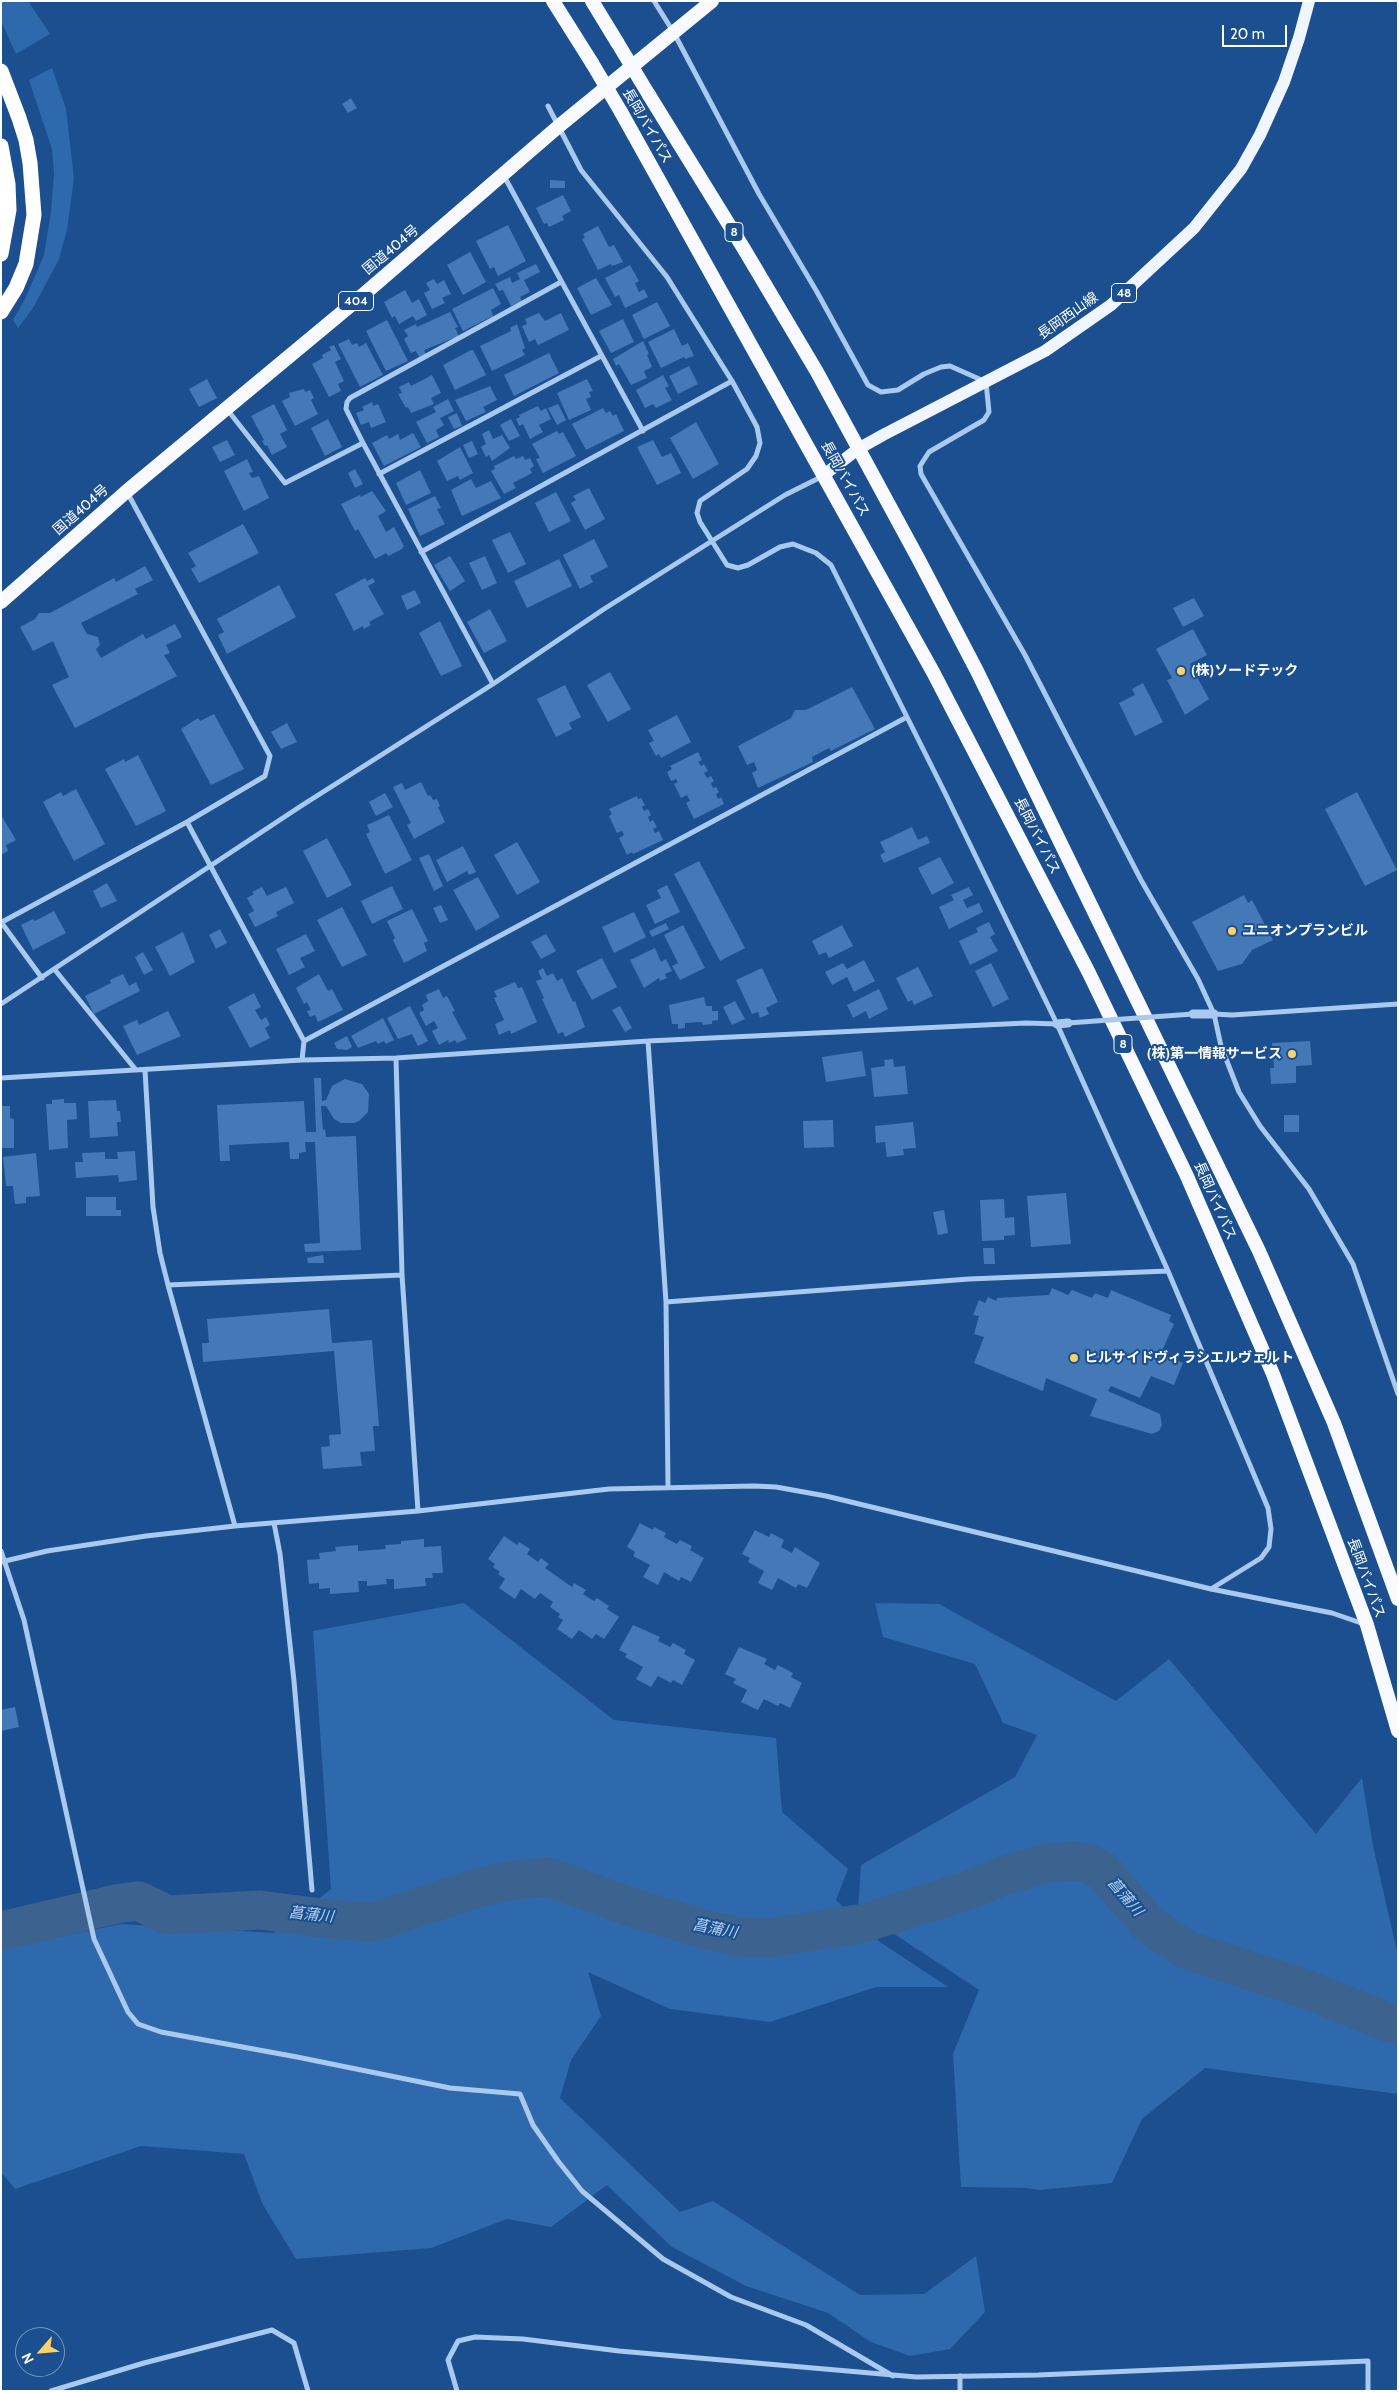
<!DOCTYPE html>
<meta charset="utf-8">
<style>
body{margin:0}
#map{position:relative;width:1399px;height:2392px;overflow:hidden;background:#1b4f8f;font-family:Cabin,sans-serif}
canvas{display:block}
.frame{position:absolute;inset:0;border:2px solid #fff;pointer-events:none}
.north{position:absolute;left:15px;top:2327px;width:50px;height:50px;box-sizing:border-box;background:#1b4f8f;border:1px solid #7695bc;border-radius:50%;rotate:243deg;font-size:14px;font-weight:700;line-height:20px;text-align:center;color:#fff}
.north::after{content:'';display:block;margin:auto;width:18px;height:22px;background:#ffd166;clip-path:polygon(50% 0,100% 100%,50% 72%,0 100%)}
.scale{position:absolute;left:1222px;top:25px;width:65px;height:22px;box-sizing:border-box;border:2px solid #fff;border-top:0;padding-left:6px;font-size:15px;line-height:18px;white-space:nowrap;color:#fff;-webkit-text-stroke:4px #1b4f8f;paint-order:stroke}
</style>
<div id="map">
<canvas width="1399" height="2392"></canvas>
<div class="frame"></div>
<div class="north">N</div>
<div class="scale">20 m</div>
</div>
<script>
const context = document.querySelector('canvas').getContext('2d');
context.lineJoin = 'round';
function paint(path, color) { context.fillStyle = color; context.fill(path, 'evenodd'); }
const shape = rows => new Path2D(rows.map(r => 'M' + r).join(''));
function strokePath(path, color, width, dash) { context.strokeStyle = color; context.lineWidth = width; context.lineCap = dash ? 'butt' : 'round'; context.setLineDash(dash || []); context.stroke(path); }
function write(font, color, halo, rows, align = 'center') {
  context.font = font + ' Cabin,"Noto Sans JP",sans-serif'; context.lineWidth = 4; context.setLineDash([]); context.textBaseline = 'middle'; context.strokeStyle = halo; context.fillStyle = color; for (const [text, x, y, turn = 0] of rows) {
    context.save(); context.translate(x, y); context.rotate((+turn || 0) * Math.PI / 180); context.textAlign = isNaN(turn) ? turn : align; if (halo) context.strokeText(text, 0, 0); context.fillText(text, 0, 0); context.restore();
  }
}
paint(shape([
 [1,1,28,1,50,34,16,54,1,21],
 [52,68,66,109,74,178,67,230,59,259,33,308,18,328,13,320,25,299,44,255,51,212,54,174,52,149,29,80],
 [464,1603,614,1720,776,1738,782,1812,848,1869,836,1900,880,1942,948,1987,876,1987,770,2022,670,2009,588,1972,601,2016,571,2060,560,2098,680,2212,713,2201,860,2295,924,2294,976,2256,985,2312,950,2349,910,2356,871,2342,828,2313,746,2286,672,2247,607,2185,551,2227,507,2219,431,2248,296,2259,263,2205,244,2154,141,2146,15,2189,1,2172,1,1949,121,1924,274,1933,331,1889,313,1631],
 [875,1603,939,1604,1116,1701,1169,1659,1316,1834,1362,1778,1373,1846,1398,1956,1398,2094,1205,2068,1142,2119,1112,2183,1040,2190,1027,2188,961,2187,953,2054,979,1990,858,1910,861,1865,1015,1777,1037,1735,1003,1723,975,1664,883,1637]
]), '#2e69ad');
strokePath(shape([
 [1,1931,121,1903,139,1901,167,1915,260,1910,329,1919,373,1922,471,1890,507,1881,549,1877,636,1909,708,1930,739,1937,770,1938,864,1923,966,1891,1005,1875,1047,1863,1077,1861,1090,1864,1103,1871,1148,1924,1187,1950,1306,1989,1392,2024]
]), '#3c6290', 39);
paint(shape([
 [351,98,357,108,348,113,342,104],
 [550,180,565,181,565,188,550,188],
 [563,195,571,211,562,216,564,220,549,227,547,223,544,224,536,208],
 [508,225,526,261,498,276,494,267,490,269,476,241],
 [598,226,609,247,614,245,623,262,612,266,611,264,598,270,582,239,585,238,583,234],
 [470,252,486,282,463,295,447,265],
 [536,264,540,272,524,280,530,292,520,297,522,301,511,306,503,290,499,291,495,284,510,277,512,283,520,279,517,273],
 [630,265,639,281,635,283,639,292,644,289,648,297,625,308,619,295,615,297,605,278],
 [596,278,612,305,591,315,577,288],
 [434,279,437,284,444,280,451,294,442,298,445,303,432,309,424,293,430,290,426,283],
 [493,288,501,304,491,310,493,316,463,331,452,309],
 [405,290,412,303,419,299,427,315,416,321,413,316,399,324,395,316,392,318,384,302],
 [657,302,670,326,644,339,632,315],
 [450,312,458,327,455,328,459,336,424,350,426,354,419,357,416,351,411,353,404,339,408,336,404,330,416,324,417,327],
 [539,313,545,321,561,313,569,330,538,345,535,339,529,342,522,326,527,324,525,319],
 [623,319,634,342,611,353,599,331],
 [387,320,408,361,386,371,366,331],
 [517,324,525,348,522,350,525,355,492,371,480,346,511,331,510,328],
 [674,329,682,346,688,343,694,356,685,359,684,357,661,368,648,342],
 [349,339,352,345,357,343,359,347,366,343,383,375,360,387,338,344],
 [643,341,649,354,647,355,652,367,644,371,647,378,631,385,619,364,616,366,613,359],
 [334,345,341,359,335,362,344,381,338,384,341,391,329,397,312,364,323,358,322,355,331,350,329,347],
 [471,350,473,350,486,375,455,390,443,365],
 [549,353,559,373,514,396,504,375],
 [689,366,698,384,678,394,669,376],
 [432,375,441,393,431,398,434,404,411,413,408,407,406,408,398,394,402,393,399,387,409,382,411,386],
 [663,375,669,386,665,388,672,400,656,408,653,404,645,408,636,390],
 [207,379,217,398,199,407,189,389],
 [587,379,593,391,589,392,591,397,586,399,591,410,569,420,557,393],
 [490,386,497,400,483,407,486,412,466,421,455,400],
 [304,389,305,392,310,390,314,398,311,400,318,414,295,426,282,401,290,397,289,393],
 [448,399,454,411,440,418,444,425,436,430,439,437,427,443,416,422,436,412,433,407],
 [372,402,373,406,378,404,386,422,371,428,369,422,361,425,356,413,364,410,362,407],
 [274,404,287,430,280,434,287,447,272,455,267,445,265,446,262,441,264,440,251,416],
 [558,404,566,420,557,425,548,408],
 [538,406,541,411,546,408,551,419,539,425,543,432,530,439,523,424,519,426,516,419,520,417,519,415],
 [603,408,606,413,610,411,613,416,616,414,624,431,586,450,572,424],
 [457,413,462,426,454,429,448,417],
 [328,419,342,447,325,456,311,428],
 [511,419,520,436,509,441,500,425],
 [696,422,719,464,693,479,670,438],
 [489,430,493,439,502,435,510,448,492,461,489,455,486,457,481,447,486,444,482,434],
 [557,431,559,434,563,432,576,456,543,473,536,459,540,458,532,444],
 [413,433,421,447,384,466,372,443,387,435,389,439,398,434,400,440],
 [227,440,235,455,220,462,212,447],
 [653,440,662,457,671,453,681,473,657,485,637,447],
 [472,441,478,454,469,458,463,445],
 [460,447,473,473,460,480,458,476,447,481,437,461],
 [514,456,516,459,523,456,525,460,530,458,534,466,530,469,532,473,513,483,516,488,504,494,491,471,495,469,494,466],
 [247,459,253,472,249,473,252,478,259,476,269,498,244,511,224,471],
 [355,469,363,484,355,488,348,473],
 [420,470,431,493,406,505,396,483],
 [471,479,476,488,491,481,501,498,462,516,451,490],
 [589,488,605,519,585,530,571,503,576,500,573,496],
 [372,491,386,511,378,516,386,532,394,527,404,546,402,549,388,556,386,553,375,559,358,529,355,531,341,504,360,495,361,497],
 [556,492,571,521,549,532,535,503],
 [435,496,441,508,437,509,445,524,420,536,408,509],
 [243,524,259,553,199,583,191,569,196,566,188,553],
 [510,532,526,564,508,573,492,540],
 [594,539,608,567,590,576,593,582,580,589,563,555],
 [450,556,465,581,450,591,434,565],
 [485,556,497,583,482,590,469,563],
 [559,559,572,586,527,608,514,581],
 [145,566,153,580,135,589,138,594,81,623,87,634,98,637,100,645,96,649,101,658,143,634,146,639,175,624,182,637,166,645,170,653,164,655,177,676,75,728,52,685,69,677,53,641,33,651,20,627,35,619,39,613,50,613,114,578,116,582],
 [365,578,367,581,373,578,375,582,368,586,384,614,369,622,371,625,364,629,363,626,354,631,335,594],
 [279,585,296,617,227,654,218,635,224,632,217,619],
 [415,590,421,603,407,610,401,596],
 [1194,598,1204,616,1183,627,1173,608],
 [490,609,507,641,484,653,467,622],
 [440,621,462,666,441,676,419,633],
 [1193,629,1207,655,1190,664,1209,699,1185,715,1167,680,1172,678,1156,649],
 [610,672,631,709,608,722,587,685],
 [1143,683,1163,722,1135,736,1119,703,1135,695,1132,689],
 [565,685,581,717,569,723,572,729,556,737,537,699],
 [852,687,875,729,831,751,829,748,812,757,813,762,758,788,752,773,757,770,754,762,747,765,738,746,791,718,795,710,806,710],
 [214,714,244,769,211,785,181,729,198,718,200,721],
 [677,715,691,742,661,758,659,754,656,756,649,743,654,741,648,730],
 [287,723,297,742,281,749,271,732],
 [698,752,702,760,698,762,701,766,704,764,708,771,704,773,707,778,711,776,714,781,711,783,713,788,716,787,719,792,716,794,718,799,721,797,724,804,694,819,686,803,690,801,687,795,681,798,674,784,678,782,676,779,671,781,667,772,672,769,670,766],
 [138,755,166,811,136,826,105,769,124,759,125,762],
 [421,782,428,796,430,795,433,800,437,799,440,806,438,807,445,822,414,839,407,825,411,823,393,787,402,783,405,790],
 [76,789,105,844,74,861,43,802,61,792,63,796],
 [1357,792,1397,870,1365,886,1325,809],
 [385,793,393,807,376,816,369,802],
 [637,796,638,799,641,798,645,805,642,807,644,811,648,809,651,815,648,817,650,822,653,820,657,827,653,829,655,833,659,831,663,840,633,854,632,852,627,855,619,838,624,835,622,831,617,833,609,816,612,814,609,809],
 [1,815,16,840,6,845,8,851,1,855],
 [389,815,412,860,385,874,366,834,370,832,367,825],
 [912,827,918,840,927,836,930,843,884,863,880,855,885,852,880,842],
 [327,838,352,885,327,898,303,851],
 [517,842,540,882,517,895,494,855],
 [463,846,476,872,469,875,467,871,447,882,436,860],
 [429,854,443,886,434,891,419,858],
 [940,857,954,883,932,895,918,868],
 [699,861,745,948,720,961,674,874],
 [478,877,500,917,476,931,453,890],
 [107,883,117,901,101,908,93,891],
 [667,885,680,912,655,924,646,905,661,898,657,890],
 [392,886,403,909,372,924,361,901],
 [262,887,267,896,286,887,294,903,276,912,278,916,255,927,248,914,254,911,247,898,254,894,252,892],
 [969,887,973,895,963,900,967,908,979,903,983,912,949,929,939,907,954,900,951,895],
 [1244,895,1248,903,1252,900,1273,940,1252,950,1242,964,1218,971,1192,922],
 [441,905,448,920,440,923,433,908],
 [342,907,367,955,342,967,317,920],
 [412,909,428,941,424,943,427,951,404,963,393,940,395,938,387,921],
 [54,911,66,933,33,950,21,925,33,919,35,921],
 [634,912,646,937,614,953,602,927],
 [989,922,995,934,990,937,998,951,970,965,959,941,978,932,976,928],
 [666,923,669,929,652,937,649,931],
 [683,925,705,968,680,980,672,966,678,963,664,935],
 [842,925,853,946,829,958,826,952,819,955,812,941],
 [220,929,227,943,216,949,209,935],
 [183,932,195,962,170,976,155,947],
 [306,934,315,951,300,958,305,967,289,975,276,949],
 [546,934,556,951,541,959,531,942],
 [655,948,661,962,666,959,672,971,665,974,667,978,660,981,659,978,644,988,630,960],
 [143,952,153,970,144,975,135,957],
 [602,958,617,987,592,1000,576,971],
 [864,960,875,981,854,992,847,977,832,985,825,972,843,963,847,969],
 [991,963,1009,999,993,1007,975,971],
 [918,967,933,996,914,1005,912,1000,908,1002,896,978],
 [543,968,547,976,553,973,557,981,562,978,573,1002,575,1001,585,1027,565,1037,563,1032,558,1034,542,999,544,998,536,981,542,979,538,971],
 [762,968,778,1002,766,1008,769,1014,760,1018,758,1012,752,1014,736,980],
 [123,974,129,986,136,982,140,991,94,1014,85,996,111,983,110,980],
 [319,974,328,991,332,989,343,1010,318,1022,315,1015,310,1017,307,1011,311,1010,307,1002,304,1004,296,988],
 [515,982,518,988,522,987,537,1022,511,1034,510,1030,499,1035,495,1024,504,1020,494,998,497,997,494,991],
 [439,989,443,998,447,996,455,1011,452,1012,467,1039,457,1043,455,1040,449,1043,448,1040,439,1045,432,1031,438,1028,434,1021,426,1026,419,1013,424,1010,422,1005,428,1001,426,995],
 [879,989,888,1009,869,1019,866,1011,853,1018,847,1005],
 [254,993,261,1007,255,1010,261,1020,266,1017,270,1025,265,1028,270,1038,250,1048,228,1007],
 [704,997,706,1006,712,1006,712,1011,718,1011,718,1020,712,1021,712,1024,703,1025,702,1022,685,1023,685,1028,678,1029,678,1024,672,1024,669,1005],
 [735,1001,745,1019,732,1025,723,1007],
 [410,1006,428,1041,418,1046,412,1034,398,1039,387,1018],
 [620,1006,632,1028,625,1032,612,1010],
 [168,1011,181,1036,137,1055,123,1026,137,1020,139,1025],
 [383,1018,394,1040,386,1044,384,1041,378,1044,376,1041,358,1048,351,1036],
 [347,1036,352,1047,347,1050,337,1049,334,1043],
 [1310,1041,1312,1065,1296,1066,1296,1083,1271,1084,1270,1068,1274,1068,1272,1043],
 [862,1051,866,1076,826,1082,822,1057],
 [893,1059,894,1067,905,1066,908,1094,874,1097,871,1068,885,1066,884,1060],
 [314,1078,321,1078,322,1101,326,1100,332,1086,345,1079,362,1084,369,1094,368,1112,359,1121,354,1123,341,1123,334,1119,326,1106,321,1106,323,1130,325,1129,326,1137,356,1136,361,1250,305,1252,304,1244,320,1243,315,1142,305,1142,306,1152,299,1153,299,1159,290,1159,289,1142,229,1145,230,1161,220,1161,217,1105,304,1101,306,1132,316,1132],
 [64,1099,64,1103,76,1103,77,1119,67,1120,68,1148,49,1150,46,1104,52,1104,52,1100],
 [116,1100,117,1111,120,1111,121,1122,117,1122,118,1136,90,1138,88,1101],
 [1,1106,10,1106,10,1118,14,1119,14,1148,1,1148],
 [1284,1115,1299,1115,1299,1132,1284,1132],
 [833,1120,834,1147,804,1148,803,1121],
 [913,1122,916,1148,903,1149,904,1155,887,1157,885,1142,876,1143,875,1126],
 [135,1151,137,1180,119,1182,118,1175,76,1178,75,1162,83,1162,82,1153,105,1152,105,1159,118,1159,117,1152],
 [36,1153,40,1196,26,1197,26,1203,15,1204,13,1186,6,1186,3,1157],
 [1066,1193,1071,1244,1031,1247,1027,1196],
 [86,1197,116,1197,116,1210,121,1210,121,1216,86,1216],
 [1004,1199,1005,1218,1014,1217,1015,1235,1004,1236,1004,1240,982,1241,980,1200],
 [944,1210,948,1233,938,1235,933,1212],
 [983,1248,994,1248,995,1264,984,1264],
 [323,1255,324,1263,308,1263,307,1258],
 [1052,1288,1068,1295,1072,1290,1092,1298,1095,1293,1108,1298,1111,1290,1171,1315,1169,1321,1174,1324,1161,1353,1183,1363,1174,1385,1151,1376,1140,1398,1111,1386,1108,1391,1160,1414,1162,1425,1159,1431,1152,1434,1090,1416,1097,1399,1046,1378,1043,1391,974,1363,984,1337,974,1334,979,1316,973,1315,979,1300,985,1303,988,1297,996,1301,997,1298,1049,1295],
 [329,1309,332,1343,372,1340,379,1426,373,1426,375,1451,360,1452,362,1466,323,1469,321,1447,330,1446,329,1435,341,1434,334,1351,203,1362,202,1343,209,1343,207,1319],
 [640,1523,653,1530,654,1527,666,1533,664,1537,677,1544,680,1540,692,1546,690,1550,704,1558,691,1582,681,1577,679,1581,664,1572,658,1585,643,1577,650,1565,633,1556,635,1552,627,1547],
 [755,1530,769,1537,771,1533,784,1540,781,1547,792,1553,795,1547,820,1563,807,1588,798,1584,796,1588,778,1578,772,1590,758,1583,764,1571,748,1562,750,1558,742,1554],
 [504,1536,517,1545,519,1542,530,1549,527,1554,538,1562,541,1558,549,1564,545,1568,572,1587,574,1583,586,1590,583,1594,594,1601,597,1598,609,1606,607,1609,619,1617,604,1639,596,1634,592,1639,579,1630,572,1639,557,1629,563,1620,558,1617,560,1614,550,1607,553,1602,540,1593,535,1599,521,1589,515,1599,499,1588,505,1579,498,1574,500,1572,493,1567,495,1564,488,1559],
 [424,1539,424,1547,441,1546,443,1573,432,1573,433,1578,425,1578,426,1586,394,1589,394,1579,386,1579,387,1584,367,1586,367,1581,358,1581,359,1592,330,1594,330,1588,319,1589,319,1583,309,1584,307,1560,320,1559,319,1553,336,1551,335,1547,358,1545,358,1551,386,1549,385,1545,401,1544,401,1541],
 [633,1625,660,1637,658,1641,670,1647,673,1643,686,1650,684,1654,695,1660,682,1685,673,1680,671,1683,658,1676,651,1687,636,1679,643,1667,625,1657,627,1654,619,1650],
 [739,1647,767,1659,764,1664,775,1670,778,1665,793,1673,791,1677,802,1683,790,1708,780,1703,778,1706,764,1699,758,1710,741,1702,747,1690,733,1683,736,1679,725,1674],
 [15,1707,19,1727,1,1731,1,1710]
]), '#4478b7');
strokePath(shape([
 [654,1,674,33,759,194,817,292,868,385,881,392,898,390,924,374,941,367,950,366,986,382,989,412,984,420,929,452,920,466,921,474,1025,655,1141,880,1198,979,1214,1014,1221,1046,1239,1092,1260,1126,1309,1189,1353,1264,1398,1394],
 [548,106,581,170,667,277,732,381,757,427,760,443,756,456,747,469,700,501,697,513,700,522,727,565,738,568,748,565,780,547,793,544,816,553,831,565,945,793,1057,1024,1168,1271,1268,1508,1271,1529,1269,1547,1261,1558,1211,1589],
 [504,176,643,431],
 [226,408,285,483,363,443],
 [379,474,601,356],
 [421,552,732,381],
 [493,684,363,443,346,409,347,402,350,398,561,282],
 [187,822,304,1041,302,1060],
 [1,922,42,978],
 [2,922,187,822,265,776,270,756,127,492],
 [55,970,136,1070],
 [1,1004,301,806,493,684,604,609,785,495,821,477],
 [1214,1014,1232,1015,1398,1004],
 [304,1041,907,717],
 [648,1041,666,1302,668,1487],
 [396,1058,402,1275,418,1511],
 [145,1070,153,1207,160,1253,168,1285],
 [1,1078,302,1060,396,1058,648,1041,1026,1023,1057,1024],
 [666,1302,969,1279,1168,1271],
 [274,1523,280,1554,294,1681,312,1890],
 [235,1526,168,1285,402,1275],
 [1,1551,24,1620,94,1939,128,2012,138,2024,161,2032,297,2057,450,2088,520,2094,533,2125,558,2161,582,2191,663,2259,731,2297,806,2325,893,2376],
 [1,1562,47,1551,146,1536,235,1526,418,1511,609,1489,754,1486,776,1487,826,1496,1211,1589,1332,1613,1364,1624],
 [51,2391,144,2363,272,2330,294,2343,308,2391],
 [457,2391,448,2360,458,2341,475,2337,523,2339,619,2351,916,2377,1038,2375,1368,2361,1368,2391],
 [960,2391,960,2376]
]), '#a9c9ee', 5);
strokePath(shape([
 [1193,1014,1214,1014],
 [1057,1024,1068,1023]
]), '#a9c9ee', 9);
strokePath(shape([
 [824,475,858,449,883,435,1045,351,1111,305,1194,228,1241,169,1260,135,1284,82,1299,38,1309,1]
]), '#f0f6ff', 12);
strokePath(shape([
 [553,1,592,63],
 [592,1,617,42],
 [649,95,744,249,817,372,919,560,977,671,1259,1251,1334,1423,1398,1599],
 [621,112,933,672,1089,973,1186,1174,1273,1374,1367,1625,1398,1731],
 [1,602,127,491,363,295,559,126,712,1]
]), '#f8faff', 14);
strokePath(shape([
 [1,71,19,118,26,140,30,163,34,215,26,264,16,288,1,312],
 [1,146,8,184,9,210,1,254]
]), '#fff', 15);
strokePath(shape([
 [1068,1023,1193,1014]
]), '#a9c9ee', 5);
strokePath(shape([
 [617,42,649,95],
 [592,63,621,112]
]), '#f8faff', 14);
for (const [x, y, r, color] of [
 [1181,671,5,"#ffd166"],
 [1232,931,5,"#ffd166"],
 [1292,1054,5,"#ffd166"],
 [1074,1358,5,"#ffd166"]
]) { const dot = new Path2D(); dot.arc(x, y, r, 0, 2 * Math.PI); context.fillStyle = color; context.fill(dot); strokePath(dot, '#1b4f8f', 2); }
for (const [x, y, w] of [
 [734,232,18],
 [1124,293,25],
 [356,301,35],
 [1123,1044,18]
]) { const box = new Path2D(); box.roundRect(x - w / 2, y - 9.5, w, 19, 4); context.fillStyle = '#1b4f8f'; context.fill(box); strokePath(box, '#fff', 1); }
write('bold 12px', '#fff', null, [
 ["8",734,232],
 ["48",1124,293],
 ["404",356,301],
 ["8",1123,1044]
]);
write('14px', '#fff', '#1b4f8f', [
 ["長岡バイパス",647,126,60],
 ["国道404号",391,250,-40],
 ["長岡西山線",1068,316,-35],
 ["長岡バイパス",845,479,61],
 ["国道404号",81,510,-41],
 ["長岡バイパス",1037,836,63],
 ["長岡バイパス",1215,1201,66],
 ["長岡バイパス",1366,1578,70]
]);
write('bold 14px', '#fff', '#1b4f8f', [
 ["(株)ソードテック",1191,671],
 ["ユニオンプランビル",1242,931],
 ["(株)第一情報サービス",1282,1054,"right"],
 ["ヒルサイドヴィラシエルヴェルト",1084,1358]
], 'left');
write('italic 15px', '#b5d3f5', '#1b4f8f', [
 ["菖蒲川",1125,1897,49],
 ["菖蒲川",311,1915,6],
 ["菖蒲川",715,1929,11]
]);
</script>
